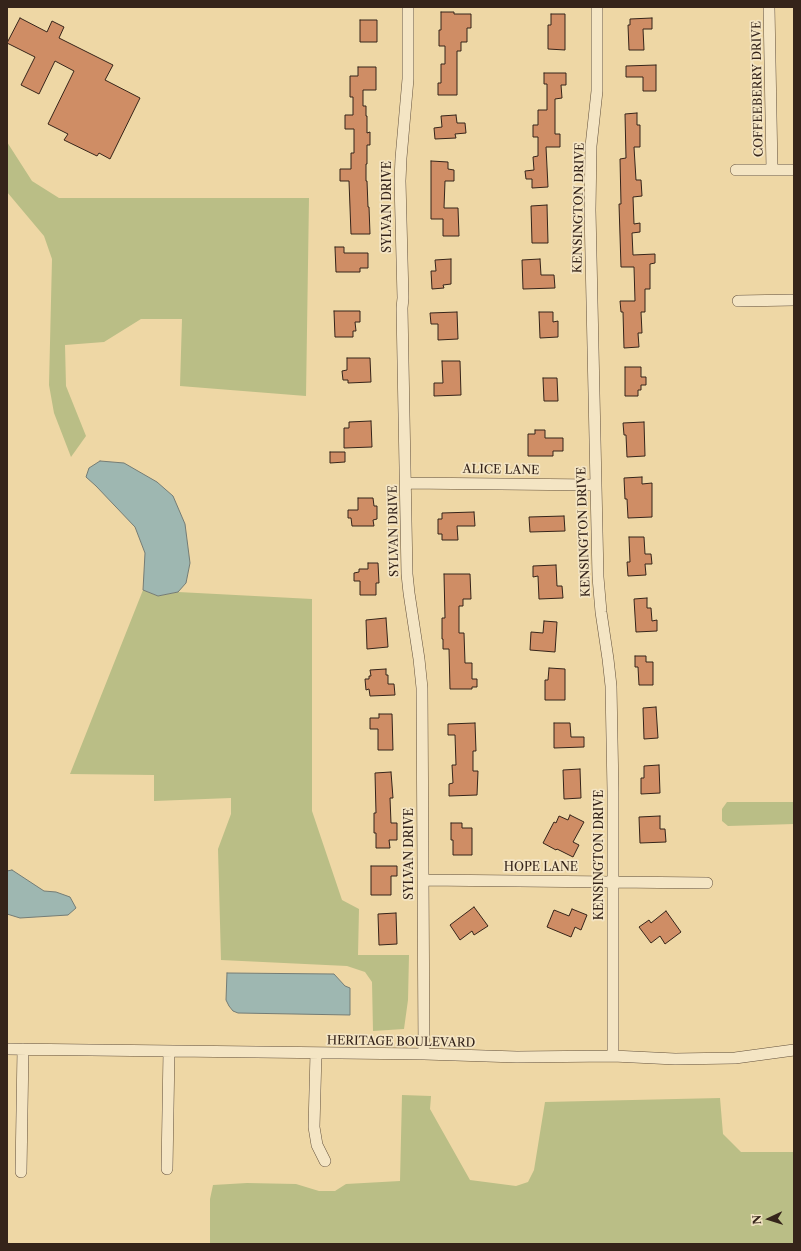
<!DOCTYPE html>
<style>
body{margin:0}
#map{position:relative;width:801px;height:1251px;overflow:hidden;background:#eed7a5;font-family:"Libre Caslon Text",serif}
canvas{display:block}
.frame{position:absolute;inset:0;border:8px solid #35241a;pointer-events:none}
.north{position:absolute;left:749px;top:1199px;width:40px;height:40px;-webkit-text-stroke:3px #f4e5c4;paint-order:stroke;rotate:266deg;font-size:11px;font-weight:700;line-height:16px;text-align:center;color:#35241a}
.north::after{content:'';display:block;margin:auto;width:14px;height:18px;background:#35241a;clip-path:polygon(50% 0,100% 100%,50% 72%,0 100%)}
</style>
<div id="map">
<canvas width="801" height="1251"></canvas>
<div class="frame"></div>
<div class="north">N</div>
</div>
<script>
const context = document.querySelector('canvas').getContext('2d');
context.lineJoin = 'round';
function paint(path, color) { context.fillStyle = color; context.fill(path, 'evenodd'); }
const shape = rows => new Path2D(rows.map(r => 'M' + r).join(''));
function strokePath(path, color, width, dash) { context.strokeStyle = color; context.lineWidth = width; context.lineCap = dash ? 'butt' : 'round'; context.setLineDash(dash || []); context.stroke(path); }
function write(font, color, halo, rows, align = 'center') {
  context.font = font + ' "Libre Caslon Text",serif'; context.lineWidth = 3.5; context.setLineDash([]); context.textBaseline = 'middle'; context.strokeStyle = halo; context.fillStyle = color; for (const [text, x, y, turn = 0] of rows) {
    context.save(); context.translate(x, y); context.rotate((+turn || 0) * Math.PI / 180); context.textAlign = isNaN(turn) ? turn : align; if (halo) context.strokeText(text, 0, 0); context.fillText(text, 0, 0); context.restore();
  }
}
paint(shape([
 [7,142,32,181,59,198,309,198,306,396,180,386,182,319,141,319,104,342,65,345,66,386,86,436,71,457,54,413,49,385,52,259,44,236,7,192],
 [143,590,158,596,178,592,312,599,312,811,342,900,359,909,358,955,409,955,408,1000,404,1029,373,1031,372,982,365,972,347,966,221,960,218,849,231,814,231,798,154,801,154,775,70,774],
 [727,802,794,802,794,824,728,826,722,821,722,809],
 [402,1095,431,1096,430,1109,470,1180,516,1186,528,1182,534,1170,545,1102,720,1098,723,1134,741,1152,794,1152,794,1244,210,1244,210,1199,213,1185,247,1183,296,1184,319,1191,335,1191,346,1184,400,1181]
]), '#babe86');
const water = shape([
 [100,461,124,463,157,482,173,496,185,524,190,563,186,583,178,592,158,596,143,590,145,553,135,527,96,486,86,477,89,468,100,461],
 [12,870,44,891,56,892,70,897,76,908,68,915,20,918,7,914,7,871,12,870],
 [227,973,334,974,345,986,350,988,350,1015,238,1013,233,1011,229,1006,226,1000,227,973]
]);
paint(water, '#9eb7b1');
strokePath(water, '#747c75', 1);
const building = shape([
 [441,12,454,12,454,14,471,14,471,28,467,28,467,42,461,42,461,51,457,51,457,95,438,95,438,83,441,83,441,64,445,64,445,46,439,46,439,30,441,30,441,12],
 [551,14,565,14,565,50,548,49,548,25,551,25,551,14],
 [20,18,47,32,52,21,64,27,59,38,113,65,105,80,140,98,110,159,99,153,97,156,64,140,68,134,48,124,74,71,55,61,39,94,21,85,35,57,7,43,20,18],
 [652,18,652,29,643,29,644,50,629,50,628,25,630,25,630,19,652,18],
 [360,20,377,20,377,42,360,42,360,20],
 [656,65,656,91,643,91,643,77,626,77,626,66,656,65],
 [358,67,376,67,376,90,363,90,363,106,366,106,366,116,367,116,367,133,370,132,370,145,367,145,367,164,366,164,366,181,367,181,368,207,369,207,370,234,351,234,349,181,340,181,340,169,351,169,351,153,354,153,354,129,345,129,345,115,353,115,353,97,350,97,350,76,358,76,358,67],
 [544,73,566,73,566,85,561,85,562,98,555,99,555,134,560,134,560,147,546,147,548,187,532,188,532,179,526,179,525,171,534,170,533,157,538,156,538,137,533,137,533,125,538,125,538,110,547,110,547,84,544,84,544,73],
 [637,113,637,125,640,125,640,147,634,147,636,180,641,180,642,196,633,197,634,224,640,223,640,232,632,233,633,255,655,254,655,263,650,264,650,289,645,289,645,312,641,312,642,333,638,333,639,347,624,348,623,312,621,312,620,301,635,301,634,267,621,267,619,204,621,204,620,159,626,158,625,114,637,113],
 [456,115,457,123,465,123,466,133,455,134,456,138,435,139,434,128,442,127,441,116,456,115],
 [431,161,448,162,448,169,454,170,454,181,445,181,444,208,458,208,459,236,443,236,443,219,431,219,431,161],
 [547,205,548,243,532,243,531,206,547,205],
 [335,247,344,247,344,253,368,253,368,268,360,268,360,272,336,272,335,247],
 [451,259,451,284,443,285,444,288,432,289,431,271,436,271,435,260,451,259],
 [540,259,541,275,554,275,555,288,523,289,522,260,540,259],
 [334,311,360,311,360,322,355,322,356,331,353,331,353,337,335,337,334,311],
 [457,312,458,339,438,340,438,324,431,324,430,313,457,312],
 [539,312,553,312,553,322,558,321,558,337,540,338,539,312],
 [347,358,370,358,371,382,348,383,348,380,343,380,342,371,347,370,347,358],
 [442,361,460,361,461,395,434,396,434,383,443,383,442,361],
 [625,367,641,367,641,377,646,377,646,385,641,385,641,390,638,390,638,396,625,396,625,367],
 [543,378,557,378,558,401,544,401,543,378],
 [371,421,372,447,344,448,344,428,349,428,349,422,371,421],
 [644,422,645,456,627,457,626,435,624,435,623,423,644,422],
 [535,430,545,430,545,438,563,438,563,451,553,451,553,456,528,456,528,434,535,434,535,430],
 [330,452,345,452,345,462,330,463,330,452],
 [642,477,642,484,652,483,652,517,628,518,627,499,625,499,624,478,642,477],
 [358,498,373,498,374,506,377,506,377,519,373,520,374,526,352,526,351,518,348,518,348,510,358,510,358,498],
 [474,512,475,526,457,526,458,540,442,540,442,534,438,534,438,519,442,519,442,513,474,512],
 [564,516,565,531,530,532,529,517,564,516],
 [629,537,644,537,645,554,651,554,652,564,645,564,646,575,628,576,627,562,630,562,629,537],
 [368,563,378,563,379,583,376,583,376,595,360,595,360,581,354,581,354,573,359,572,359,569,368,569,368,563],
 [556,565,557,586,562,586,563,598,539,599,538,576,533,577,533,566,556,565],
 [444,574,470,574,471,599,463,599,463,606,459,606,459,633,464,633,465,663,472,663,472,679,477,679,477,687,472,687,472,689,450,689,449,649,443,649,443,639,442,639,442,618,445,618,444,574],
 [647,598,647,608,651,608,652,621,657,620,657,631,636,632,634,599,647,598],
 [386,618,388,647,367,649,366,620,386,618],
 [544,621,557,622,555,652,530,650,531,632,543,633,544,621],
 [635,656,646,656,646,662,653,662,653,685,639,685,638,667,635,667,635,656],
 [549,668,565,669,565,700,545,700,545,680,548,680,549,668],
 [386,669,386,675,388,675,388,684,394,684,395,695,370,696,369,689,366,690,365,679,369,679,369,676,371,676,370,670,386,669],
 [656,707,658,738,644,739,643,708,656,707],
 [379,714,392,714,393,750,378,750,378,729,370,729,370,718,379,718,379,714],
 [475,723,476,751,473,751,473,771,478,771,477,795,449,796,449,784,453,783,452,765,456,765,455,735,448,735,448,724,475,723],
 [554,723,570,723,571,737,584,737,584,747,554,748,554,723],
 [659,765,660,793,641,794,641,778,644,778,644,766,659,765],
 [580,769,581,798,564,799,563,770,580,769],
 [391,772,393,798,390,798,391,823,397,823,397,840,389,840,390,848,376,848,376,833,374,833,374,813,376,813,375,773,391,772],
 [570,815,584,822,573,842,579,845,573,857,557,849,556,850,543,843,554,822,556,823,559,816,568,820,570,815],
 [660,816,660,829,665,829,666,842,640,843,639,817,660,816],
 [451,823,462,823,462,828,472,828,472,855,453,855,453,840,451,840,451,823],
 [371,866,397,866,397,876,391,876,391,895,371,895,371,866],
 [474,907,488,926,474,935,472,931,460,940,450,925,474,907],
 [572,909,587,915,581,930,575,927,571,937,547,927,554,910,569,916,572,909],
 [666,911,681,932,665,944,660,936,651,943,639,927,649,920,651,923,666,911],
 [396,913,397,944,379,945,378,914,396,913]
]);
paint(building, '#cf8d65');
strokePath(building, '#35241a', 1);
const street = shape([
 [408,7,408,79,401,158,400,181,403,298,402,308,407,574,409,593,419,659,422,688,424,1054],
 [597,7,597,91,591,146,590,210,598,577,601,612,608,659,611,686,613,792,613,1056],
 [769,7,772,170],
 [736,170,794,170],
 [738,301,794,300],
 [406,483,595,485],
 [424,880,707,883],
 [7,1049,424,1054,517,1057,613,1056,675,1059,735,1058,794,1050],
 [316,1053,314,1127,317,1145,325,1161],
 [167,1169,169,1051],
 [21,1172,23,1049]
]);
strokePath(street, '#63513d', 12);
strokePath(street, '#f4e5c4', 11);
write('12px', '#35241a', '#f4e5c4', [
 ["COFFEEBERRY DRIVE",758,89,-91],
 ["SYLVAN DRIVE",388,207,-90],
 ["KENSINGTON DRIVE",579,208,-89],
 ["ALICE LANE",501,470,1],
 ["SYLVAN DRIVE",394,531,-91],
 ["KENSINGTON DRIVE",584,532,-92],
 ["SYLVAN DRIVE",410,854,-90],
 ["KENSINGTON DRIVE",600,855,-90],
 ["HOPE LANE",541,868],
 ["HERITAGE BOULEVARD",401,1042,1]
]);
</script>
